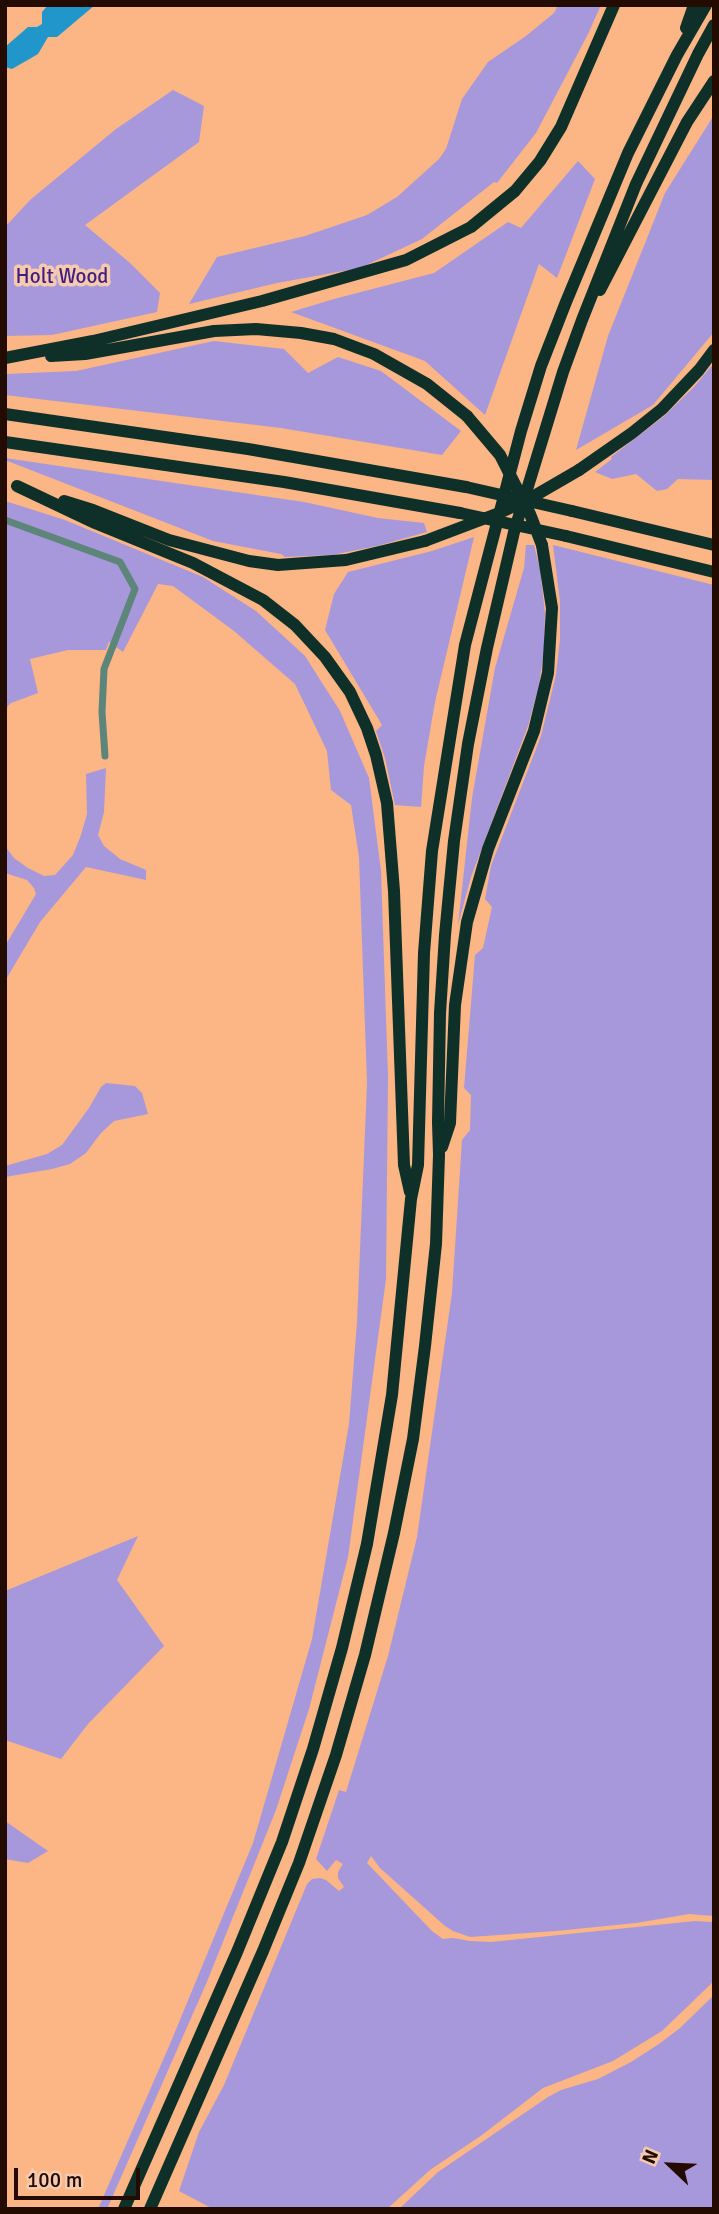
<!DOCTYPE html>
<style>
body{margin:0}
#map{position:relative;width:719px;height:2214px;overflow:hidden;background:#fcb585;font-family:Signika,sans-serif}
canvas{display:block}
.frame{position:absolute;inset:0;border:7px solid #240b00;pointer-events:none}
.north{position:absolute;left:635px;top:2130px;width:70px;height:70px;-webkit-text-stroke:5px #f5caae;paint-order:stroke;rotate:293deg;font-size:19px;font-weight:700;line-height:28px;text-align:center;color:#240b00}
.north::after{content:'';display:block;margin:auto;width:24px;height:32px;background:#240b00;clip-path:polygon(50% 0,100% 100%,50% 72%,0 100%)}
.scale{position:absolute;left:14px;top:2168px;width:126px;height:32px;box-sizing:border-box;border:4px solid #240b00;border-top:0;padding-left:9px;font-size:21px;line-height:24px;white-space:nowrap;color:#240b00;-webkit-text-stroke:5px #f5caae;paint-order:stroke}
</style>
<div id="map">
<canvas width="719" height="2214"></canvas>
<div class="frame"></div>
<div class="north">N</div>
<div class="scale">100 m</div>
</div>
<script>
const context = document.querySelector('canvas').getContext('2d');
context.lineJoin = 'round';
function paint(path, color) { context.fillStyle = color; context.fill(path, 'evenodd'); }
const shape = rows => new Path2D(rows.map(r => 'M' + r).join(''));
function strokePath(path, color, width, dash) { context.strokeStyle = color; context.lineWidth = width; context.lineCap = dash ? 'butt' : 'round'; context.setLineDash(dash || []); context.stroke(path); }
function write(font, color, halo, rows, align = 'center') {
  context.font = font + ' Signika,sans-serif'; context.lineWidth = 7; context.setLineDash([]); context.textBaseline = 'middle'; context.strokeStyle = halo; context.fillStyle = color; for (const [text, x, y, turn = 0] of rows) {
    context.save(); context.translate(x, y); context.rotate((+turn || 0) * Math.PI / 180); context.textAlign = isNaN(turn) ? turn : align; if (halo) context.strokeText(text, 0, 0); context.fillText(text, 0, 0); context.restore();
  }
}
paint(shape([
 [558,5,601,5,588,34,536,133,497,183,494,182,422,239,360,268,277,283,189,304,217,257,305,236,367,215,397,197,439,159,446,149,462,99,488,62,526,36,554,13],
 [173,90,204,106,199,142,85,225,130,263,160,293,157,312,52,335,5,336,5,227,30,200,116,129],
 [714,115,714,332,653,405,576,450,608,336,665,193],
 [578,161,595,179,557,278,539,264,485,415,425,361,291,312,334,299,434,273,508,222,521,228],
 [214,341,284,349,308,373,338,357,381,371,461,431,442,455,281,428,5,395,5,374,76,371],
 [714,363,714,480,678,479,667,489,657,491,636,474,612,479,595,472,612,459,611,457,663,417,694,387],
 [5,458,304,502,378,518,424,523,427,532,377,546,332,555,285,557,281,554,213,541,5,460],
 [5,501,65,520,203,577,256,611,305,656,340,711,369,778,381,871,388,1076,386,1279,348,1557,309,1709,276,1810,206,1984,107,2209,98,2209,170,2044,253,1843,312,1639,349,1424,357,1322,367,1083,359,857,351,805,331,790,327,751,295,684,234,631,173,586,158,584,123,652,109,642,106,650,68,650,30,659,38,693,11,703,5,709],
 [474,537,435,702,424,766,421,807,395,805,385,758,376,731,382,725,325,630,334,594,348,572,432,551],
 [526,545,534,545,540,569,545,613,544,651,539,685,528,726,471,877,458,925,472,798,495,668,524,568],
 [553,545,714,585,714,1916,689,1914,636,1923,556,1931,470,1937,453,1931,445,1926,380,1868,371,1856,367,1863,432,1931,443,1939,453,1938,470,1941,491,1942,695,1921,713,1922,714,1981,662,2031,613,2061,543,2088,482,2135,430,2170,387,2209,213,2209,179,2191,199,2132,224,2085,307,1884,312,1879,320,1878,326,1880,339,1891,344,1887,338,1878,338,1872,343,1864,336,1860,327,1871,316,1859,339,1790,346,1792,388,1656,417,1537,452,1293,462,1140,470,1130,471,1095,464,1088,475,955,483,948,492,907,485,899,491,866,541,736,556,675,560,639,560,601],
 [106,768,104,812,98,835,104,846,120,859,146,870,146,880,86,867,40,922,5,981,5,946,36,894,34,888,27,880,5,873,5,846,14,858,28,868,44,876,55,875,73,855,81,835,87,814,86,774],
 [106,1083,135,1086,142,1093,148,1114,114,1121,101,1133,86,1153,70,1164,52,1169,5,1177,5,1166,47,1154,62,1145,89,1108,101,1087],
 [138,1536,117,1580,164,1646,88,1724,61,1759,5,1740,5,1591],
 [5,1822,5,1821,48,1851,28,1863,5,1859],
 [714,1995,714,2209,399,2209,438,2172,548,2097,561,2090,598,2079,631,2062,659,2044,680,2028]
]), '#a798dc');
paint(shape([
 [48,5,95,5,57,37,48,37,38,54,12,69,5,67,5,47,28,27,37,27,42,24,42,12]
]), '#2196ca');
strokePath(shape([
 [5,520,120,562,135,589,104,669,102,712,105,756]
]), '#5e8579', 7);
strokePath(shape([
 [686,28,694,5],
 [600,290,687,122,714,81],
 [51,356,85,354,214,331,256,329,301,333,334,339,374,354,427,384,467,416],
 [5,358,93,341,262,301,406,260,471,227,515,191,540,161,561,127,614,5],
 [5,414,248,449,466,487],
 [5,442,284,482,460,513],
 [579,470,632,433,662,409,699,370,714,350],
 [17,486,95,523,193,563,263,600,295,625,325,657,350,692,367,728,376,755,387,803,394,891,404,1165,410,1192],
 [64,501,93,510,169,540,249,561,278,565,346,560,425,541],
 [572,511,714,545],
 [566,536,714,572],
 [442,1147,450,1123,455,1005,467,922,488,849,534,731,548,673,552,608,542,545],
 [124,2209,237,1952,282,1842,313,1749,342,1648,367,1544,392,1395,411,1199,418,1165,424,953,432,851,465,645,521,431,541,366,566,302,628,153,677,55,706,5],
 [150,2209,263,1951,299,1863,336,1755,365,1655,394,1533,413,1439,425,1346,436,1244,439,1155,438,1122,440,1013,445,935,454,841,468,744,487,648,514,532,563,372,582,320,636,184,698,54,714,25]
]), '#0f3028', 12);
strokePath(shape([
 [467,416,500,455,530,514,542,545],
 [466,487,572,511],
 [460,513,566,536],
 [425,541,499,513,529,499,579,470]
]), '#0f3028', 12);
write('21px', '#431e81', '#f5caae', [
 ["Holt Wood",62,277]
]);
</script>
